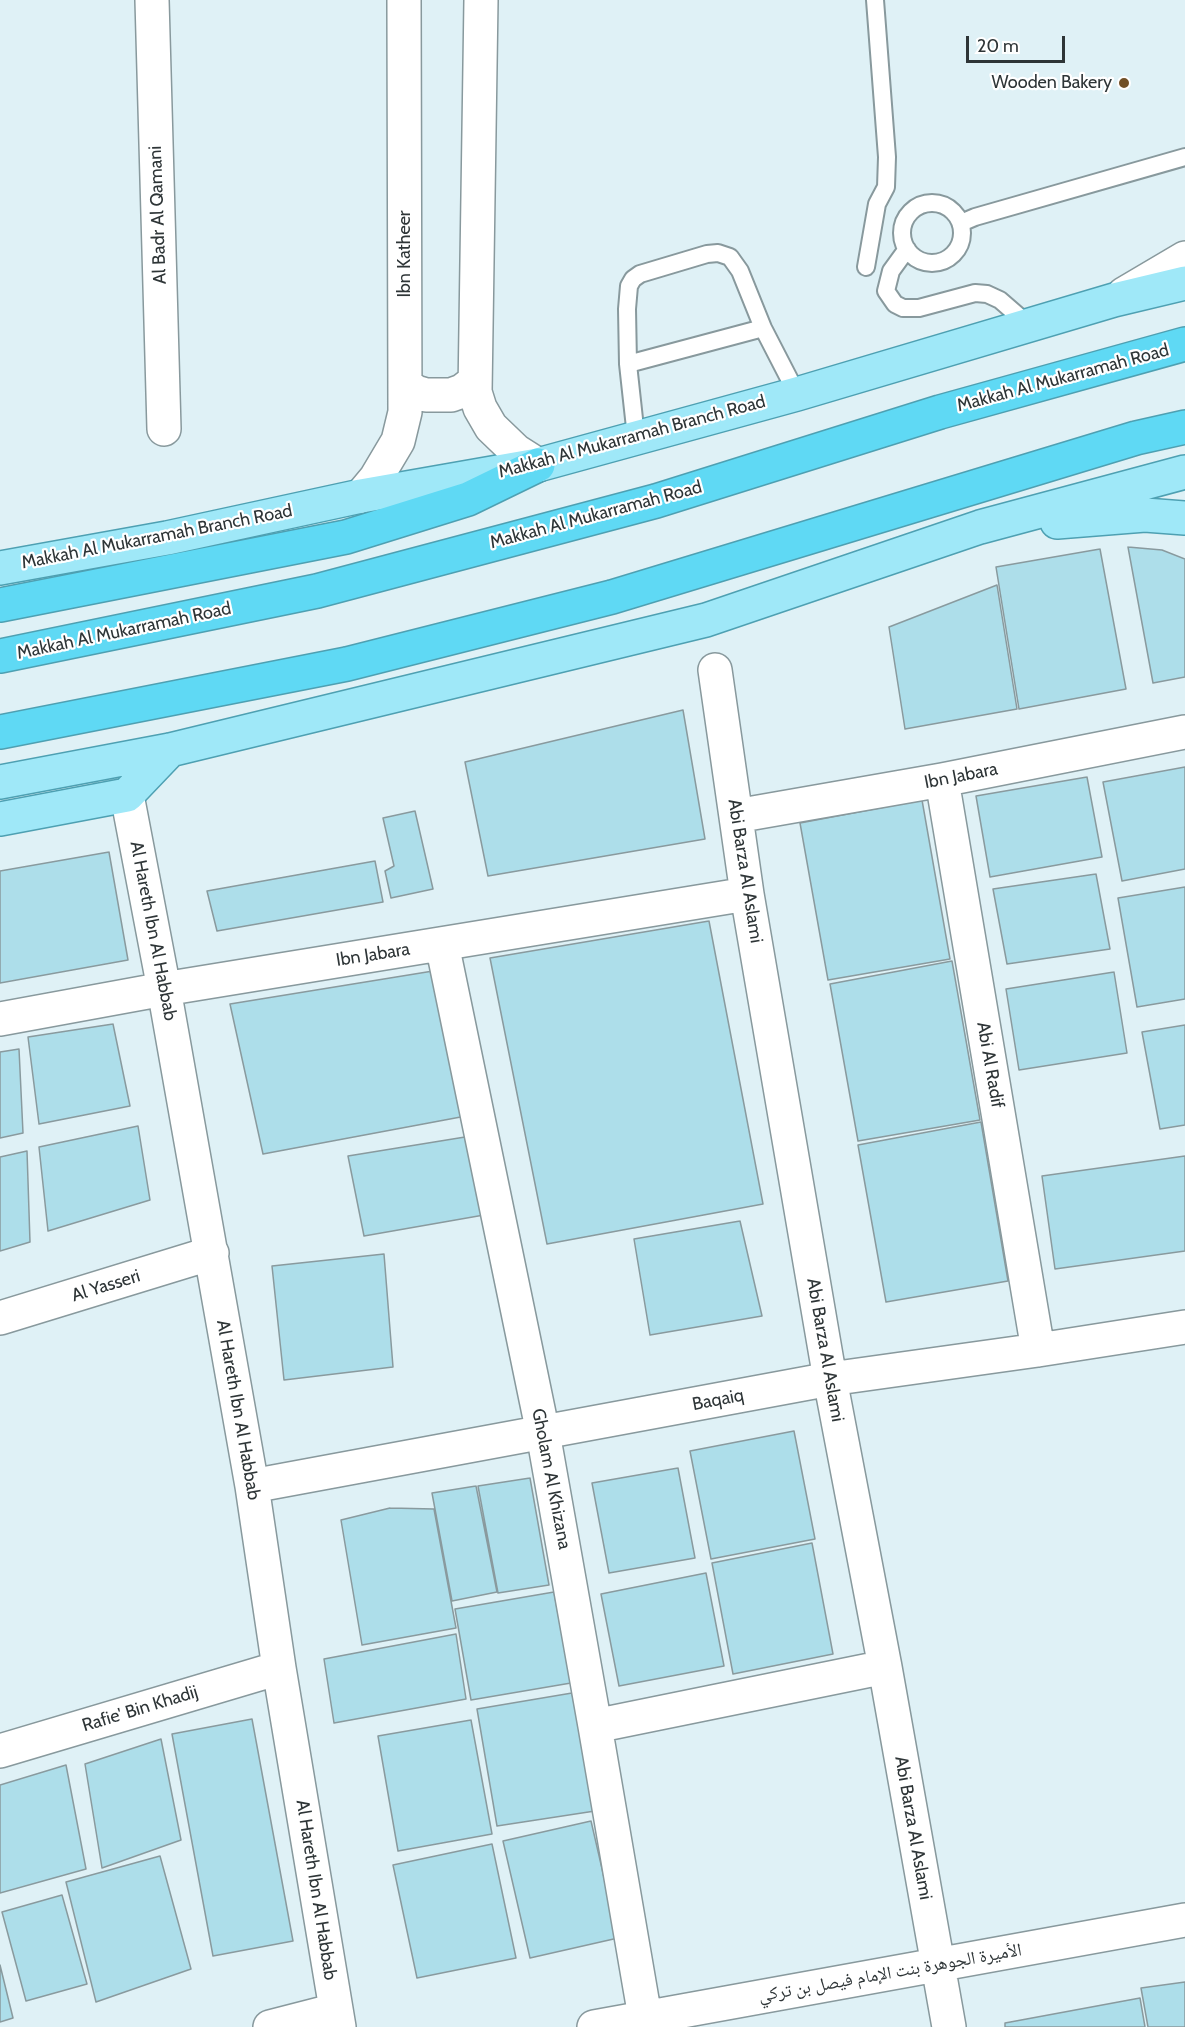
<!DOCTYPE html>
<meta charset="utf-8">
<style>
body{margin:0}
#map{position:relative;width:1185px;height:2027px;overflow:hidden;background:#dff1f6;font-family:Cabin,sans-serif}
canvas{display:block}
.scale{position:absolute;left:966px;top:36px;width:99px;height:27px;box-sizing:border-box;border:3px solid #2e3537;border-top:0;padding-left:8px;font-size:18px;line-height:21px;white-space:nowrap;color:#2e3537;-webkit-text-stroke:4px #fff;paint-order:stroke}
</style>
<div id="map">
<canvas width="1185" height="2027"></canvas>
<div class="scale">20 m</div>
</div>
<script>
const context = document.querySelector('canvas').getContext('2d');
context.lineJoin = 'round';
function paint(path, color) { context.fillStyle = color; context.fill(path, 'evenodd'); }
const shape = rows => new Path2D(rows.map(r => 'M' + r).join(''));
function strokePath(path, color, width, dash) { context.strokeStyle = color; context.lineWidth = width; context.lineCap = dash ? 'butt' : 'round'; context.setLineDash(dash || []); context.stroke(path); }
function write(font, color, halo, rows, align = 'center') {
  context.font = font + ' Cabin,"Noto Naskh Arabic",sans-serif'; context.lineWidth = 4.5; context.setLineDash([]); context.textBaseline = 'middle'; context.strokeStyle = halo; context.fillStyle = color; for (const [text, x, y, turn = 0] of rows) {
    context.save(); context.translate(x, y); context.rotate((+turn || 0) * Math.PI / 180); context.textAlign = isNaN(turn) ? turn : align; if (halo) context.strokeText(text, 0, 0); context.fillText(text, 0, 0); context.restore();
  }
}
const building = shape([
 [1128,547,1162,550,1185,559,1185,677,1153,683,1128,547],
 [1100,549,1126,689,1019,709,996,567,1100,549],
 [997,585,1017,709,905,729,889,627,997,585],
 [683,710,705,839,488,876,465,762,683,710],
 [1185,767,1185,869,1122,881,1103,782,1185,767],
 [1087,777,1102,857,990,877,976,796,1087,777],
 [922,800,950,959,828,980,800,823,922,800],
 [415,811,433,889,391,898,385,871,394,866,383,818,415,811],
 [109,852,128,960,0,983,0,871,109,852],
 [375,861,383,902,217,931,207,891,375,861],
 [1096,874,1110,949,1007,964,993,889,1096,874],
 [1185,887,1185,999,1137,1007,1118,898,1185,887],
 [709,921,763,1204,547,1244,490,958,709,921],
 [952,961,980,1120,858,1141,830,984,952,961],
 [433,971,466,1116,263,1154,230,1004,433,971],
 [1114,972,1127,1053,1019,1070,1006,989,1114,972],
 [113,1024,130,1106,39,1124,28,1037,113,1024],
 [1185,1025,1185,1125,1160,1129,1142,1032,1185,1025],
 [19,1049,23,1133,0,1138,0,1052,19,1049],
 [981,1122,1008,1281,886,1302,858,1145,981,1122],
 [138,1126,150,1200,48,1231,39,1147,138,1126],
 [465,1137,484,1215,364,1236,348,1156,465,1137],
 [27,1151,30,1242,0,1251,0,1157,27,1151],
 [1185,1156,1185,1251,1055,1269,1042,1176,1185,1156],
 [740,1221,762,1316,650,1335,634,1239,740,1221],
 [384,1254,393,1367,284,1380,272,1266,384,1254],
 [794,1431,815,1539,711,1559,690,1451,794,1431],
 [678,1468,695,1558,609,1573,592,1483,678,1468],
 [530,1478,549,1585,498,1593,478,1486,530,1478],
 [476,1486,497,1592,452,1601,432,1493,476,1486],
 [390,1508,434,1509,456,1628,362,1645,341,1520,390,1508],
 [812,1543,833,1654,733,1674,712,1563,812,1543],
 [706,1573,724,1666,619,1686,601,1594,706,1573],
 [554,1592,571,1683,471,1700,455,1609,554,1592],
 [456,1634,466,1699,334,1723,324,1659,456,1634],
 [572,1693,595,1811,497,1826,477,1709,572,1693],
 [252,1719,293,1941,213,1956,172,1734,252,1719],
 [471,1720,492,1834,398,1851,378,1736,471,1720],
 [161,1739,181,1840,102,1868,85,1764,161,1739],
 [66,1765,86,1869,0,1893,0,1785,66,1765],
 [591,1821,618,1938,530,1958,503,1841,591,1821],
 [492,1844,516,1958,417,1978,393,1865,492,1844],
 [160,1856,191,1969,96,2002,66,1882,160,1856],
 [62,1895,87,1984,26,2001,2,1912,62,1895],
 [0,1965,13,2018,0,2022,0,1965],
 [1185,1982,1185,2027,1148,2027,1141,1988,1185,1982],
 [1140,1998,1145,2027,1005,2027,1005,2023,1140,1998]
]);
paint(building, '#addeea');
strokePath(building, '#899a9e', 1.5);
const lane = shape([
 '902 233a30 30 0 1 1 60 0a30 30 0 1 1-60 0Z',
 [961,223,975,217,1185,157],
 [907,249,891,271,886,291,895,304,903,308,919,308,975,293,987,294,1000,300,1030,326],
 [866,267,877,204,886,187,887,157,875,0],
 [628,364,763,328],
 [636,437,628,364,627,309,629,286,633,279,640,274,707,254,718,253,730,257,740,271,763,328,797,394]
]);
const street = shape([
 [152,0,164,429],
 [481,0,475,392,480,408,491,427,516,451,538,465],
 [405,385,416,392,426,395,451,395,462,391,475,381],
 [361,496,376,478,398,441,405,412,404,0],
 [715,670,747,894,830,1379,885,1667,949,2027],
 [942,780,1038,1350],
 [127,795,164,989,252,1486,279,1668,339,2027],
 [736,816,942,780,1185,732],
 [442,944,543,1433,595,1726,645,2017],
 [0,1019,164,989,747,894],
 [0,1318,212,1253],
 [252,1486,830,1379,1038,1350,1185,1327],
 [595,1726,885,1667],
 [0,1751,279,1668],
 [270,2027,336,2010],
 [594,2027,1185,1920]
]);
const secondary = shape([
 [1124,294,1185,258]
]);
const primary = shape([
 [1057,522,1145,515,1185,518],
 [0,568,167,538,361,496,538,465,797,394,1114,300,1185,283],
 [0,782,170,750,706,620,980,527,1185,472],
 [0,819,127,795,170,750]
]);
const highway = shape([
 [0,605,346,537,468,499,538,465],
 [0,656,317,591,656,501,940,412,1185,344],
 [0,732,347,664,612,597,1136,438,1185,427]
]);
strokePath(lane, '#88999d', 20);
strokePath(street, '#88999d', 36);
strokePath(secondary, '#88999d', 36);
strokePath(primary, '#4ea0b2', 36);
strokePath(highway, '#4ea0b2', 36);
strokePath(lane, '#fff', 16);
strokePath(street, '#fff', 33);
strokePath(secondary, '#fff', 33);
strokePath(primary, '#9fe8f8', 33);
strokePath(highway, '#5fd9f4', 33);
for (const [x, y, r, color] of [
 [1124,83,6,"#715027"]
]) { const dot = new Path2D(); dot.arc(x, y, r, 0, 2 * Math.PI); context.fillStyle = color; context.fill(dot); strokePath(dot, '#fff', 2); }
write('18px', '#2e3537', '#fff', [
 ["Wooden Bakery",1112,83]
], 'right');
write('18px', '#2e3537', '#fff', [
 ["Al Badr Al Qamani",158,215,-92],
 ["Ibn Katheer",405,254,-90],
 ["Makkah Al Mukarramah Road",1063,378,-15],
 ["Makkah Al Mukarramah Branch Road",632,437,-15],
 ["Makkah Al Mukarramah Road",596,515,-15],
 ["Makkah Al Mukarramah Branch Road",157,537,-11],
 ["Makkah Al Mukarramah Road",124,631,-12],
 ["Ibn Jabara",961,776,-11],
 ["Abi Barza Al Aslami",745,871,81],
 ["Al Hareth Ibn Al Habbab",153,931,79],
 ["Ibn Jabara",373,955,-9],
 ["Abi Al Radif",990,1065,80],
 ["Al Yasseri",106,1286,-17],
 ["Abi Barza Al Aslami",825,1350,80],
 ["Baqaiq",718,1400,-11],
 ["Al Hareth Ibn Al Habbab",238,1410,80],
 ["Gholam Al Khizana",551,1479,79],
 ["Rafie' Bin Khadij",140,1709,-17],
 ["Abi Barza Al Aslami",913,1828,80],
 ["Al Hareth Ibn Al Habbab",316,1890,81],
 ["الأميرة الجوهرة بنت الإمام فيصل بن تركي",890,1973,-10]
]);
</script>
